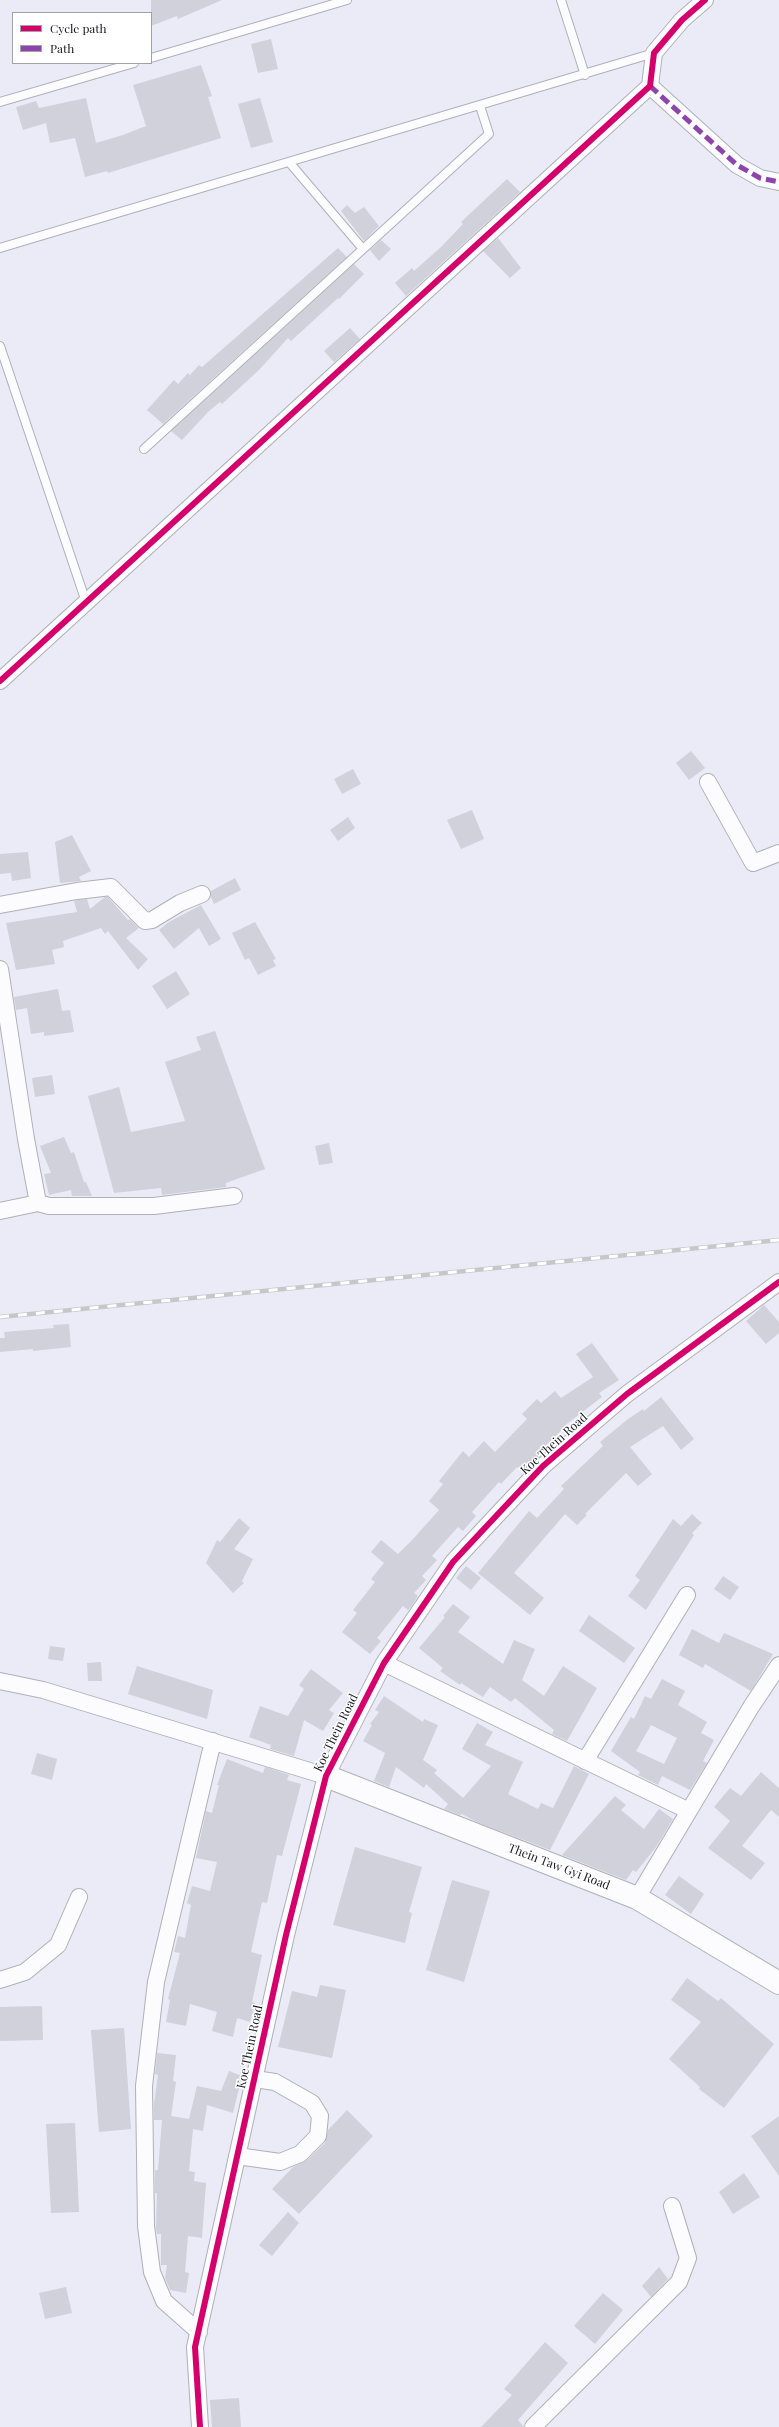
<!DOCTYPE html>
<style>
body{margin:0}
#map{position:relative;width:779px;height:2427px;overflow:hidden;background:#eaebf6;font-family:"Playfair Display",serif}
canvas{display:block}
.legend{position:absolute;left:12px;top:12px;width:140px;height:52px;box-sizing:border-box;background:#fff;border:1px solid #a2a2a5;margin:0;padding:5px 7px;list-style:none;font-size:12px;color:#16161d}
.legend li{display:flex;align-items:center;gap:8px;height:20px}
.legend b{width:20px;border:1px solid #a2a2a5}
</style>
<div id="map">
<canvas width="779" height="2427"></canvas>
<ul class="legend">
<li><b style="height:5px;background:#d6006c"></b>Cycle path</li>
<li><b style="height:5px;background:#8e44ad"></b>Path</li>
</ul>
</div>
<script>
const context = document.querySelector('canvas').getContext('2d');
context.lineJoin = 'round';
function paint(path, color) { context.fillStyle = color; context.fill(path, 'evenodd'); }
const shape = rows => new Path2D(rows.map(r => 'M' + r).join(''));
function strokePath(path, color, width, dash) { context.strokeStyle = color; context.lineWidth = width; context.lineCap = dash ? 'butt' : 'round'; context.setLineDash(dash || []); context.stroke(path); }
function write(font, color, halo, rows, align = 'center') {
  context.font = font + ' "Playfair Display",serif'; context.lineWidth = 3; context.setLineDash([]); context.textBaseline = 'middle'; context.strokeStyle = halo; context.fillStyle = color; for (const [text, x, y, turn = 0] of rows) {
    context.save(); context.translate(x, y); context.rotate((+turn || 0) * Math.PI / 180); context.textAlign = isNaN(turn) ? turn : align; if (halo) context.strokeText(text, 0, 0); context.fillText(text, 0, 0); context.restore();
  }
}
paint(shape([
 [151,0,222,0,178,19,177,16,151,26],
 [271,39,278,69,258,73,251,44],
 [201,65,212,96,208,97,221,138,108,173,107,171,85,177,75,138,50,143,46,123,23,130,16,107,36,101,39,108,86,98,96,143,123,135,146,126,133,85],
 [260,98,273,142,251,148,238,104],
 [507,179,520,192,406,296,395,283,412,268,414,271,441,247,463,224,461,222],
 [347,205,355,213,364,207,379,226,364,241,341,211],
 [498,238,521,268,510,278,483,251],
 [381,240,391,249,379,261,370,250],
 [338,248,347,257,163,424,147,410,174,380,178,384,188,373,190,375,199,365,202,367],
 [354,264,364,274,339,299,338,298,291,341,288,338,259,370,222,404,220,402,209,411,182,440,171,431],
 [350,328,360,339,334,362,324,351],
 [691,751,705,768,689,780,676,763],
 [353,769,361,784,342,794,334,779],
 [472,810,484,839,461,849,447,820],
 [348,817,355,828,338,841,330,830],
 [72,835,91,871,79,877,81,881,60,883,55,842],
 [28,852,31,878,12,881,11,873,0,874,0,854],
 [235,878,241,890,214,904,211,897,211,891],
 [105,897,108,897,128,920,130,919,139,928,126,938,148,959,138,970,108,931,105,934,101,928,63,941,64,947,52,950,55,964,16,970,6,923,77,912,74,901,78,900,87,899,90,909],
 [201,905,221,939,209,946,199,928,174,949,159,930,169,922],
 [255,922,276,959,273,960,276,966,258,975,249,958,245,960,232,933],
 [176,971,190,994,167,1009,152,986],
 [58,989,62,1011,70,1010,74,1032,44,1036,44,1032,31,1034,27,1008,16,1010,14,997],
 [215,1031,265,1169,226,1183,226,1187,162,1195,161,1188,114,1193,88,1096,119,1087,131,1132,185,1121,165,1062,201,1050,196,1037],
 [52,1075,55,1094,35,1097,32,1078],
 [64,1137,71,1153,74,1152,84,1182,86,1182,92,1196,72,1196,71,1190,49,1195,44,1174,51,1173,40,1146],
 [329,1143,333,1163,319,1165,315,1146],
 [764,1305,779,1322,779,1333,766,1344,746,1321],
 [69,1324,71,1347,33,1351,33,1349,0,1352,0,1338,5,1338,4,1332,54,1328,53,1325],
 [592,1343,619,1380,599,1393,602,1397,564,1426,565,1427,544,1447,547,1450,523,1473,517,1467,501,1484,499,1482,472,1512,476,1516,463,1531,458,1527,432,1556,437,1560,422,1576,426,1580,414,1593,418,1596,411,1607,408,1610,403,1606,377,1638,381,1641,370,1654,342,1632,357,1613,353,1610,375,1582,371,1579,384,1563,371,1552,381,1540,398,1554,413,1539,439,1510,429,1501,443,1484,439,1481,463,1451,469,1457,484,1441,495,1452,527,1419,522,1414,537,1399,541,1403,555,1391,561,1398,593,1377,576,1354],
 [661,1397,694,1439,681,1450,663,1426,630,1447,652,1474,638,1486,626,1473,585,1514,587,1515,577,1525,565,1514,514,1573,544,1598,530,1615,478,1573,529,1511,537,1518,564,1489,561,1486,603,1446,600,1442,628,1419,643,1409,644,1411],
 [692,1514,702,1523,692,1533,694,1535,646,1610,628,1596,640,1580,635,1576,673,1519,681,1526],
 [239,1518,250,1528,234,1549,253,1559,242,1581,244,1583,233,1593,206,1563,217,1540,220,1542],
 [466,1566,481,1578,471,1590,456,1578],
 [723,1576,739,1587,730,1600,714,1589],
 [453,1604,470,1617,458,1632,503,1664,514,1640,535,1649,522,1680,544,1696,563,1666,597,1688,567,1741,552,1734,554,1730,515,1698,511,1702,490,1687,483,1697,461,1683,460,1685,440,1671,443,1668,419,1648,445,1617,443,1616],
 [589,1615,635,1648,624,1663,579,1631],
 [692,1629,719,1643,724,1633,773,1654,751,1691,705,1664,703,1668,679,1655],
 [50,1646,65,1648,63,1661,48,1659],
 [101,1662,102,1681,88,1681,87,1663],
 [137,1666,213,1690,207,1719,128,1694],
 [311,1669,343,1693,329,1710,334,1713,323,1731,304,1720,294,1756,270,1749,271,1745,249,1737,260,1706,288,1716,304,1689,299,1685],
 [662,1679,685,1691,678,1705,707,1722,701,1733,714,1740,703,1761,707,1763,690,1790,662,1776,658,1785,638,1775,640,1772,611,1751,631,1717,634,1719,645,1696,651,1699],
 [651,1725,677,1738,664,1764,636,1751],
 [384,1696,423,1722,424,1719,438,1725,423,1760,437,1770,434,1773,463,1798,491,1766,462,1749,477,1723,493,1732,485,1745,523,1762,508,1794,538,1809,541,1803,553,1808,574,1766,589,1774,550,1850,479,1823,462,1814,460,1815,444,1809,448,1804,426,1784,424,1788,396,1767,389,1787,374,1781,385,1753,363,1741,372,1725,370,1724,379,1712,375,1710],
 [37,1753,57,1759,52,1780,31,1774],
 [227,1759,263,1773,265,1767,289,1775,287,1780,301,1784,282,1856,277,1855,267,1903,262,1902,251,1952,262,1955,252,2002,255,2003,250,2022,237,2018,233,2037,212,2031,217,2012,190,2004,186,2026,166,2022,170,2000,168,1999,180,1953,174,1952,178,1936,185,1938,191,1905,187,1903,192,1886,210,1891,217,1862,196,1858,206,1811,212,1813,219,1785,217,1785],
 [761,1772,779,1788,779,1817,771,1810,742,1846,765,1863,751,1880,708,1848,730,1821,714,1807,730,1788,741,1796],
 [615,1796,626,1805,621,1810,644,1829,659,1809,673,1819,656,1847,636,1872,633,1870,626,1880,562,1855],
 [355,1847,422,1867,409,1912,412,1913,405,1943,333,1925],
 [679,1876,704,1894,691,1914,665,1895],
 [452,1880,490,1891,464,1982,426,1970],
 [687,1978,718,2001,721,1998,774,2044,724,2108,699,2089,700,2087,669,2059,701,2022,671,2000],
 [320,1985,346,1990,332,2058,278,2047,292,1991,317,1997],
 [42,2006,43,2040,0,2041,0,2007],
 [124,2028,131,2129,99,2132,91,2030],
 [157,2053,176,2055,173,2081,176,2082,171,2116,189,2119,197,2086,221,2091,229,2071,242,2076,233,2113,207,2105,203,2131,193,2129,189,2171,195,2172,194,2181,206,2183,202,2238,188,2236,185,2272,189,2273,186,2293,170,2290,165,2278,167,2265,161,2265,161,2234,157,2234,156,2229,157,2193,155,2193,155,2170,158,2170,162,2120,154,2120,154,2104,158,2075,155,2074],
 [347,2110,373,2136,299,2214,272,2189,293,2167,306,2161,325,2143,328,2130],
 [779,2116,779,2176,751,2136],
 [75,2123,79,2212,51,2213,46,2124],
 [744,2173,760,2197,733,2214,719,2192],
 [288,2212,299,2223,272,2256,259,2245],
 [659,2267,668,2279,651,2297,642,2286],
 [66,2287,72,2313,45,2319,39,2293],
 [603,2293,623,2310,595,2344,574,2326],
 [545,2342,568,2363,518,2420,524,2427,481,2427,512,2395,504,2389],
 [239,2398,241,2427,212,2427,210,2400]
]), '#d0d1da');
const lane = shape([
 [561,0,585,75],
 [151,58,347,0],
 [0,102,134,63],
 [289,162,363,249],
 [0,248,654,53],
 [0,346,86,602],
 [144,449,489,134,480,106]
]);
const street = shape([
 [650,86,737,165,760,178,779,182],
 [0,681,650,86,654,53,682,20,705,0],
 [708,782,753,863,779,853],
 [0,905,77,891,111,887,145,921,152,920,180,903,202,894],
 [0,969,26,1139,38,1203],
 [0,1211,38,1203,49,1206,154,1206,234,1196],
 [384,1663,689,1811],
 [0,1681,43,1690,326,1776],
 [585,1761,687,1595],
 [637,1898,751,1707,779,1665],
 [0,1980,25,1972,58,1945,79,1897],
 [237,2156,280,2162,300,2154,318,2136,320,2116,312,2103,275,2082,255,2079],
 [199,2332,164,2301,152,2272,146,2226,144,2086,156,1982,213,1741],
 [200,2427,195,2347,286,1935,326,1776,384,1663,453,1562,543,1466,627,1394,779,1282],
 [533,2427,679,2282,688,2258,672,2206]
]);
const secondary = shape([
 [326,1776,637,1898,779,1983]
]);
strokePath(lane, '#afb0b8', 10);
strokePath(street, '#afb0b8', 18);
strokePath(secondary, '#afb0b8', 24);
strokePath(lane, '#fcfcfe', 8);
strokePath(street, '#fcfcfe', 16);
strokePath(secondary, '#fcfcfe', 22);
const rail = shape([
 [0,1317,779,1240]
]);
strokePath(rail, '#c7c7ca', 4.5);
strokePath(rail, '#fff', 3, [9]);
strokePath(shape([
 [650,86,737,165,760,178,779,182]
]), '#8e44ad', 5, [10, 5]);
strokePath(shape([
 [0,681,650,86,654,53,682,20,705,0],
 [200,2427,195,2347,286,1935,326,1776,384,1663,453,1562,543,1466,627,1394,779,1282]
]), '#d6006c', 6);
write('12px', '#16161d', '#fff', [
 ["Koe Thein Road",554,1444,-42],
 ["Koe Thein Road",336,1733,-64],
 ["Thein Taw Gyi Road",559,1867,21],
 ["Koe Thein Road",250,2047,-78]
]);
</script>
